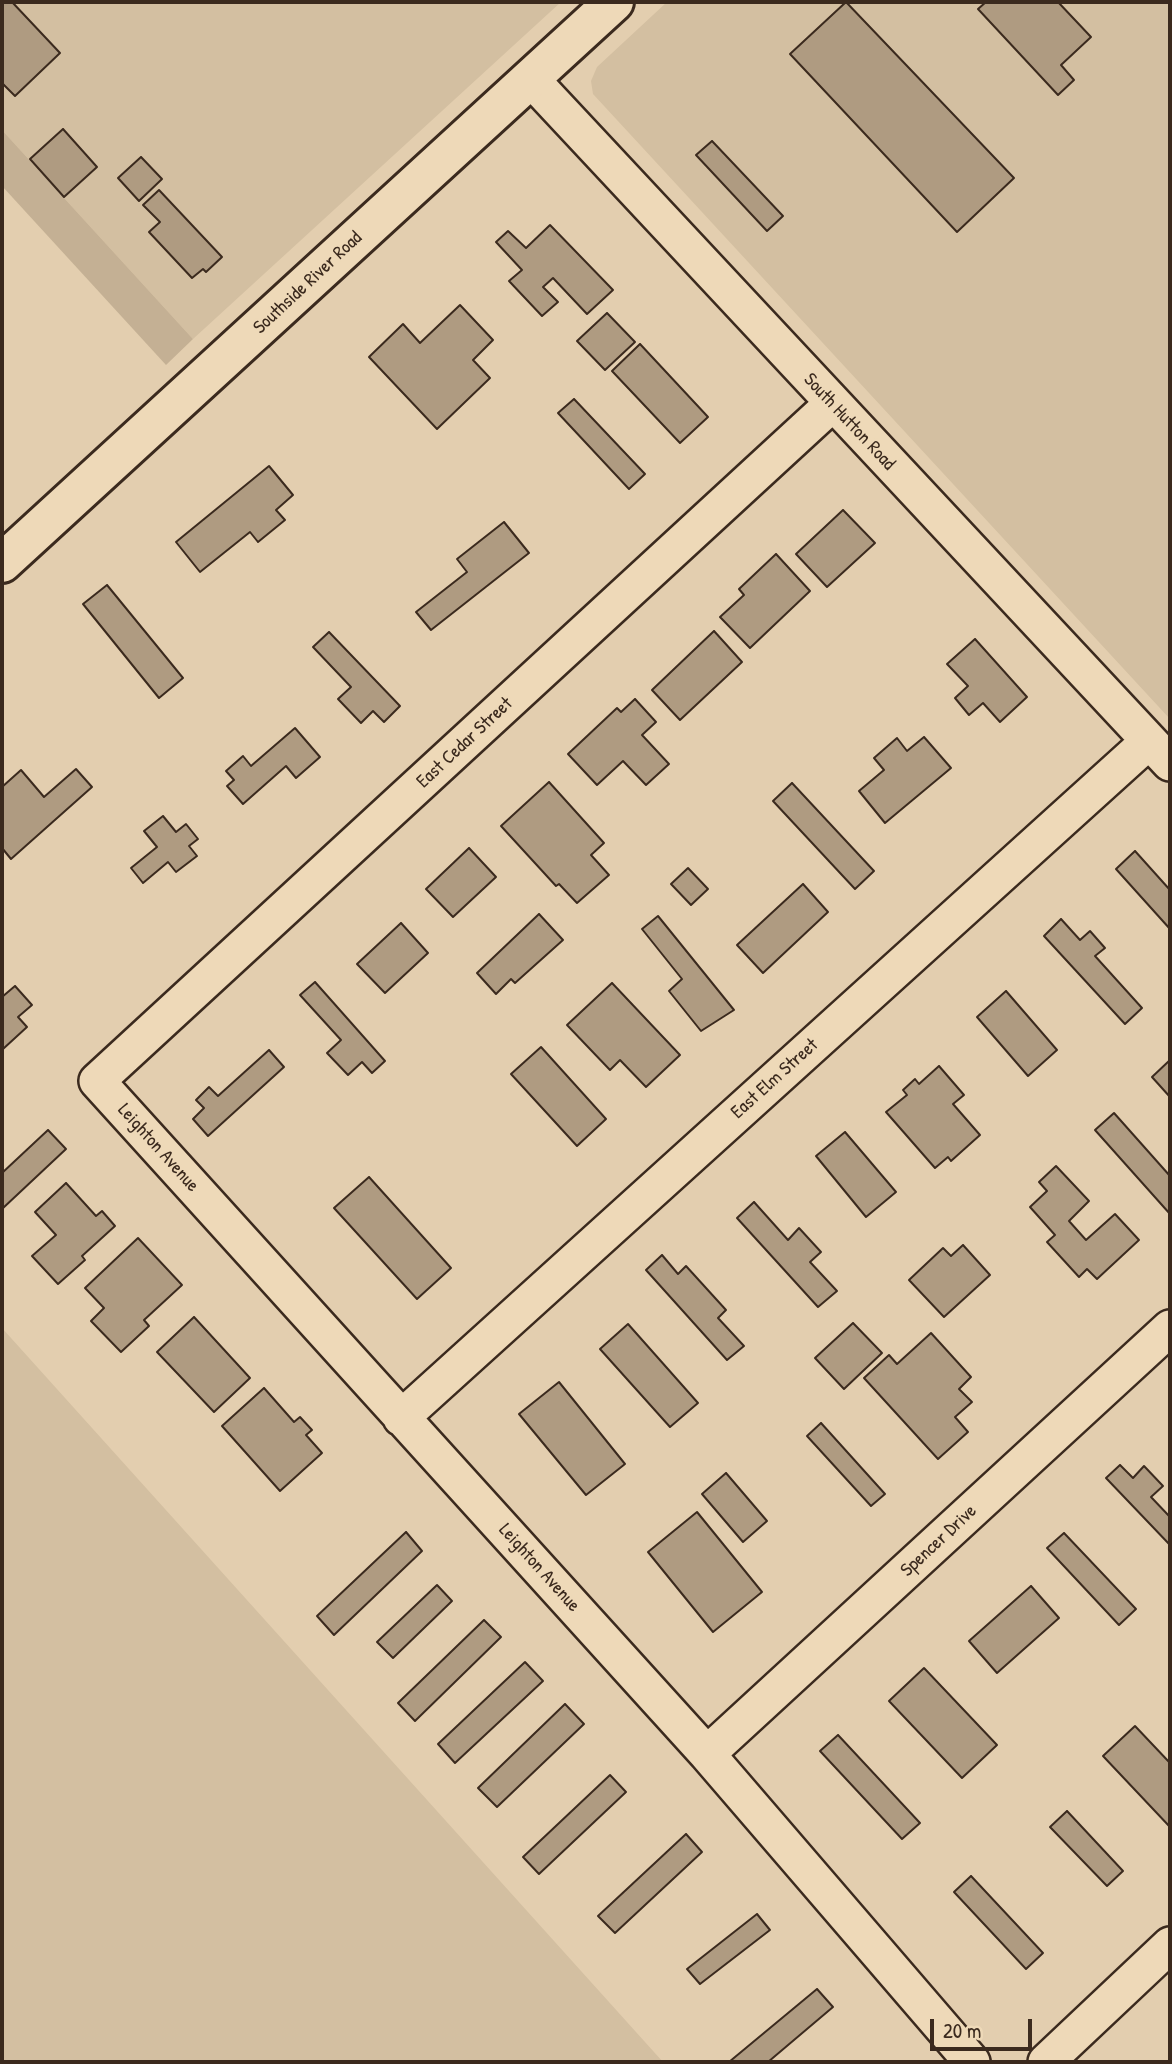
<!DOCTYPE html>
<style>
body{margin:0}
#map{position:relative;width:1172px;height:2064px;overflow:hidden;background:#e3ceaf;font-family:"Patrick Hand",sans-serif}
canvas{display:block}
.frame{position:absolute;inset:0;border:4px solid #3b2a1e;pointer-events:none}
.scale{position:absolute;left:930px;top:2019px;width:102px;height:32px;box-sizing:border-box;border:4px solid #3b2a1e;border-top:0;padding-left:9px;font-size:21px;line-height:24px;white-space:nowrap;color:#3b2a1e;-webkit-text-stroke:5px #eed9b8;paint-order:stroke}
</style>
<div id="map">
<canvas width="1172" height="2064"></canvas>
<div class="frame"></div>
<div class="scale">20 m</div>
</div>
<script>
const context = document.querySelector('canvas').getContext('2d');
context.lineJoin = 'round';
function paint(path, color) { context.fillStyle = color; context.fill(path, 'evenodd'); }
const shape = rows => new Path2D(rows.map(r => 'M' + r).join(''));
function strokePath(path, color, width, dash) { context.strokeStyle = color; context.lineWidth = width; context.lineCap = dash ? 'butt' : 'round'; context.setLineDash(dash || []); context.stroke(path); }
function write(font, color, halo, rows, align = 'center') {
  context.font = font + ' "Patrick Hand",sans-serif'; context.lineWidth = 5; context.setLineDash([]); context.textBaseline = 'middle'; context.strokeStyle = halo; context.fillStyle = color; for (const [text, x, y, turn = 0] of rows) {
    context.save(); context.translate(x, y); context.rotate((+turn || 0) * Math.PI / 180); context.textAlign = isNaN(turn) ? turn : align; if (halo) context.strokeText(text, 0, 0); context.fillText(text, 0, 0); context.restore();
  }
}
paint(shape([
 [2,2,561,2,193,339,2,130],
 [667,2,1170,2,1170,719,593,94,591,81,597,67],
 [2,1328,663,2062,2,2062]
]), '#d3bfa1');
paint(shape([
 [2,130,193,339,166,365,2,186]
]), '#c4b094');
const building = shape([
 [2,2,12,2,60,53,15,96,2,83,2,2],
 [846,2,1014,178,957,232,790,54,846,2],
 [986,2,1058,2,1091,37,1061,65,1074,80,1058,95,978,9,986,2],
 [63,129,97,167,64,197,30,159,63,129],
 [712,141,783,216,767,231,696,155,712,141],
 [141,157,162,179,139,201,118,178,141,157],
 [159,190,222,257,206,272,203,269,192,278,149,232,160,222,143,205,159,190],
 [550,225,613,290,587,314,553,278,543,287,558,302,542,316,509,281,522,270,496,242,508,231,526,248,550,225],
 [460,305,493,340,473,360,490,378,437,429,369,357,403,324,420,343,460,305],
 [607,313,635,342,605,370,577,341,607,313],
 [640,344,708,417,680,443,612,371,640,344],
 [574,399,645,474,629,489,558,413,574,399],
 [269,466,293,495,276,510,285,520,258,542,250,532,200,572,176,542,269,466],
 [843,510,875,543,827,587,796,554,843,510],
 [504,522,529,553,431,630,416,612,467,572,457,559,504,522],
 [776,554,810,591,750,648,720,617,744,595,739,589,776,554],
 [107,585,183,678,159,698,83,604,107,585],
 [714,631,742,662,680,720,652,690,714,631],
 [329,632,400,706,384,722,373,711,361,723,338,699,351,687,313,647,329,632],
 [975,639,1027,697,1000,722,983,703,969,715,955,698,968,686,947,664,975,639],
 [635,699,656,722,642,735,669,764,646,785,623,761,597,785,568,754,617,708,621,712,635,699],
 [295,728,320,757,296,778,286,766,243,804,227,786,234,780,226,771,243,756,251,766,295,728],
 [924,737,951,768,885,823,859,791,884,770,874,758,897,738,907,751,924,737],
 [76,769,92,787,11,859,2,848,2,787,21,770,44,797,76,769],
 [549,782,604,843,591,855,609,875,577,903,559,884,556,886,501,826,549,782],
 [792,783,874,871,855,889,773,801,792,783],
 [163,816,176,832,186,824,198,839,189,846,197,856,176,872,168,862,143,883,131,868,157,847,144,831,163,816],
 [469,848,496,877,453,917,426,889,469,848],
 [1135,851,1170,890,1170,929,1116,869,1135,851],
 [688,868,708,889,691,905,671,884,688,868],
 [803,884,828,912,763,973,737,945,803,884],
 [539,914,563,940,515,983,511,979,496,994,477,973,539,914],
 [658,916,734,1010,701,1031,669,991,682,979,642,929,658,916],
 [1061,919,1080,940,1090,931,1105,948,1095,956,1142,1008,1125,1024,1044,936,1061,919],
 [401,923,428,953,385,993,357,964,401,923],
 [315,982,385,1061,372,1073,362,1062,348,1075,327,1053,341,1040,300,995,315,982],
 [612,983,680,1055,646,1087,620,1060,610,1070,567,1025,612,983],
 [15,986,32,1005,18,1017,27,1027,3,1049,2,997,15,986],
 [1006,991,1057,1050,1028,1076,977,1017,1006,991],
 [541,1047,606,1119,577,1146,511,1074,541,1047],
 [269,1050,284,1067,208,1136,193,1119,204,1108,196,1100,209,1087,218,1096,269,1050],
 [1170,1060,1170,1097,1152,1077,1170,1060],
 [939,1066,964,1095,953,1104,980,1135,951,1161,948,1157,935,1168,886,1112,907,1095,903,1090,915,1079,919,1084,939,1066],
 [1114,1113,1170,1176,1170,1214,1095,1130,1114,1113],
 [48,1130,66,1149,2,1209,2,1173,48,1130],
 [845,1132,896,1192,866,1217,816,1156,845,1132],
 [1056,1166,1089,1201,1069,1221,1086,1240,1115,1214,1139,1240,1097,1279,1087,1269,1079,1277,1047,1242,1055,1235,1030,1207,1047,1191,1039,1182,1056,1166],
 [369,1177,451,1268,417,1299,334,1208,369,1177],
 [66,1183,96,1216,102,1211,115,1226,82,1256,85,1260,58,1284,32,1256,56,1235,35,1212,66,1183],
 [754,1202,788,1240,799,1228,821,1252,810,1262,837,1291,818,1307,737,1218,754,1202],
 [138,1238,182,1285,144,1320,149,1326,121,1352,91,1321,104,1308,85,1288,138,1238],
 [963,1245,990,1275,944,1317,909,1280,943,1248,951,1256,963,1245],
 [662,1255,678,1274,686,1266,726,1310,718,1318,744,1346,727,1360,646,1270,662,1255],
 [194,1317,250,1378,214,1412,157,1352,194,1317],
 [853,1323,882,1353,844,1389,815,1358,853,1323],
 [628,1324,698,1403,670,1427,600,1349,628,1324],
 [931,1333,971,1377,959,1389,972,1402,955,1417,968,1432,938,1459,864,1378,889,1355,897,1364,931,1333],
 [559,1382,625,1464,586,1495,519,1414,559,1382],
 [264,1388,294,1422,300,1417,312,1430,306,1435,322,1453,280,1491,222,1426,264,1388],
 [821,1423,885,1494,871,1506,807,1436,821,1423],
 [1120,1465,1133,1478,1144,1466,1163,1486,1151,1497,1170,1517,1170,1545,1106,1478,1120,1465],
 [726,1473,767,1521,743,1542,702,1494,726,1473],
 [697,1512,762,1592,713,1632,648,1552,697,1512],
 [406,1532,422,1551,334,1635,317,1616,406,1532],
 [1064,1533,1136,1609,1119,1625,1047,1548,1064,1533],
 [437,1585,452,1601,393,1658,377,1642,437,1585],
 [1031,1586,1059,1618,997,1673,969,1641,1031,1586],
 [484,1620,501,1637,415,1721,398,1703,484,1620],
 [525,1662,543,1681,455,1763,438,1744,525,1662],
 [924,1668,997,1745,962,1778,889,1701,924,1668],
 [565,1704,584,1724,497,1807,478,1788,565,1704],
 [1135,1726,1170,1763,1170,1827,1103,1756,1135,1726],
 [838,1735,920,1823,902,1839,820,1751,838,1735],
 [610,1775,626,1792,539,1874,523,1857,610,1775],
 [1067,1811,1123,1871,1107,1886,1050,1827,1067,1811],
 [686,1834,702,1852,615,1933,598,1916,686,1834],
 [971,1876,1043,1953,1026,1969,954,1892,971,1876],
 [757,1914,770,1930,700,1984,687,1969,757,1914],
 [817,1989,833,2007,768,2062,729,2062,817,1989]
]);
paint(building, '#af9b81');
strokePath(building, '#3b2a1e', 2);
const street = shape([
 [530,78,1170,763],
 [832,404,97,1081,707,1754,972,2062],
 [401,1418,1149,741],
 [707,1754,1170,1328],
 [1046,2062,1170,1945]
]);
const secondary = shape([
 [2,563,614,2]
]);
strokePath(street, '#3b2a1e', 40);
strokePath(secondary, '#3b2a1e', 44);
strokePath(street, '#eed9b8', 35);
strokePath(secondary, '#eed9b8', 38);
write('19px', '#3b2a1e', '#eed9b8', [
 ["Southside River Road",308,283,-43],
 ["South Hutton Road",849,422,47],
 ["East Cedar Street",465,743,-43],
 ["East Elm Street",775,1079,-42],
 ["Leighton Avenue",158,1148,48],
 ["Spencer Drive",939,1541,-43],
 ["Leighton Avenue",539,1568,48]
]);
</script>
